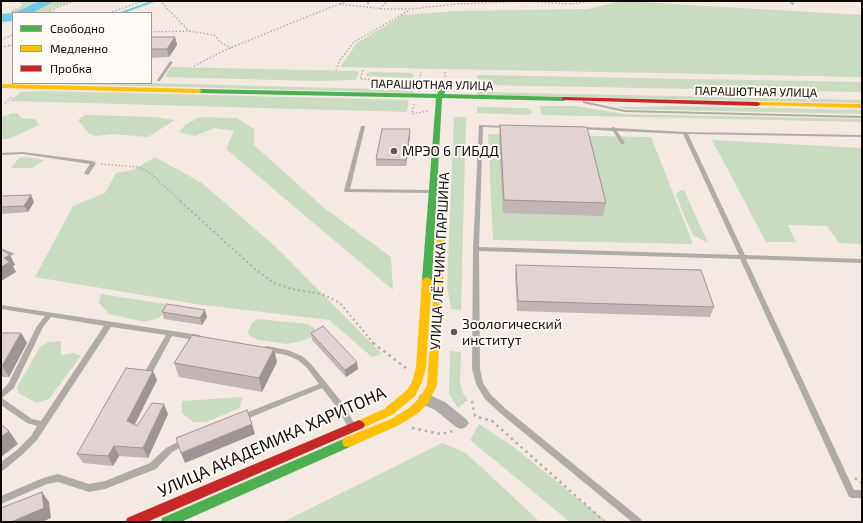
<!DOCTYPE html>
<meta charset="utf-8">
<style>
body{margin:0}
#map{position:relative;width:863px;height:523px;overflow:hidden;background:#f4eae3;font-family:"Exo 2",sans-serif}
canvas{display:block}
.frame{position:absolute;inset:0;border:2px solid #0f0a06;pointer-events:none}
.legend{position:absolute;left:12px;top:12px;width:140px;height:72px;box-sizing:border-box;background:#fdfaf7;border:1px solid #9e9a97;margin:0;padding:5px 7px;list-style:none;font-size:12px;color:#0f0a06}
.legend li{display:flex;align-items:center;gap:8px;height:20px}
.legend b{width:20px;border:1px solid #9e9a97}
</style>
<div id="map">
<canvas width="863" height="523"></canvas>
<div class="frame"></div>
<ul class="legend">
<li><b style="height:5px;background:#4caf50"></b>Свободно</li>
<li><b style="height:5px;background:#ffc107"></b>Медленно</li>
<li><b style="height:5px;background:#c62828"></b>Пробка</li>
</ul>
</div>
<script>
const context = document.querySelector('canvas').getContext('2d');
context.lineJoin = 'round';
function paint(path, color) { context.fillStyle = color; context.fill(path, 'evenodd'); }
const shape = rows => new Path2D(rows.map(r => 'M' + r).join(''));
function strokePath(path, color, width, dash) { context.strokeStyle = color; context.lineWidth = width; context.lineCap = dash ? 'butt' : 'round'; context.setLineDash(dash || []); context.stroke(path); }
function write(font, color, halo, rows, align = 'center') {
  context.font = font + ' "Exo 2",sans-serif'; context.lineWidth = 4; context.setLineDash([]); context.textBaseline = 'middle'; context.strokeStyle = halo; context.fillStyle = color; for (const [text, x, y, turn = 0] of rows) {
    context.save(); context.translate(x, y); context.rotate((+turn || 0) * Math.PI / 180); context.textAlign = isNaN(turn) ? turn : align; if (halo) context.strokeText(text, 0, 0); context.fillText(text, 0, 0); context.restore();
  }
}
paint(shape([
 [18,1,72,1,52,9,52,13,13,13,13,18,11,11,23,5],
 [622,1,862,15,862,77,340,67,357,43,403,15,456,11,588,9],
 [171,67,356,71,359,72,356,80,315,81,165,77],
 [371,72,411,73,415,76,411,78,366,76,367,73],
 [477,75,862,82,862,92,478,85],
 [21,83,148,83,415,90,414,93],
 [45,91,409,100,407,112,10,101,21,92],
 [477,92,862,100,862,103,477,95],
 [540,106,575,106,625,114,862,119,862,122,542,115],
 [671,106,862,110,862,114,625,109,618,107],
 [477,107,527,108,533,112,528,115,477,113],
 [13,113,18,114,21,118,35,119,39,125,9,139,1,139,1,117],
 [85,115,154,117,175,120,148,137,112,134,96,136,89,134,78,120],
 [200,117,237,118,254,129,254,145,323,207,391,257,393,290,226,149,234,131,214,128,195,136,179,132,185,125],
 [454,117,466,117,461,310,451,309,447,286],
 [488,134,651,137,693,244,493,240],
 [712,140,862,148,862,244,839,243,827,226,788,225,796,242,766,242],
 [28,157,44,160,32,168,11,168,19,158],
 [155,157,202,183,277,248,382,354,372,357,329,320,196,304,35,277,73,206,105,193,116,173,133,170],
 [684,190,708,243,693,235,684,216,676,194,679,191],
 [101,294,166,304,166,309,159,318,144,322,109,314,99,303],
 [258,319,308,324,315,329,313,336,302,341,287,344,258,340,247,334,252,323],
 [61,341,61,355,74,353,81,356,49,399,37,403,18,393,17,387,40,347,48,342],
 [450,351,461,352,460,382,463,393,468,400,458,408,449,394],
 [242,397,240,408,206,422,193,422,182,413,182,401],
 [479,424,515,448,607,522,570,522,470,440],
 [442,443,466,453,540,522,283,522]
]), '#c9dcbf');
strokePath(shape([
 [790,1,793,4],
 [368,3,369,1],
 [121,13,154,1]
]), '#6ecde5', 2);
paint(shape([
 [40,1,55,1,32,13,16,13,18,11,40,1],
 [13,13,13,21,1,22,1,14,13,13]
]), '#6ecde5');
strokePath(shape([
 [163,1,161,2,189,31],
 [340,4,347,1],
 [380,9,387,1],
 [54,13,54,9,74,1],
 [109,13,143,1],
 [151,32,189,31,214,35,220,42,231,48],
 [1,40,13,35],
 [1,47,13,45],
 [194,66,225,50,339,4,384,9,411,9,456,4,524,1,570,4,592,1],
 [336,70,340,60,354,42,410,10],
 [363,70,360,79,419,81,421,72],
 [445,72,445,79],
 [5,103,13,96],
 [414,104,412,114,428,111],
 [101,164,138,167,150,173,182,202]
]), '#b4aeab', 1.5, [1.5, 2]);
strokePath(shape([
 [180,201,256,270,274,283,292,289,322,294,340,303,374,344]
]), '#b4aeab', 2, [2, 3]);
strokePath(shape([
 [373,343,406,368],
 [472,401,475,416,492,421,605,522],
 [412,428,441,434,453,431],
 [855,478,862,483]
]), '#b4aeab', 2.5, [2.5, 4]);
paint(shape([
 [170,61,173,62,160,81,158,81,157,80,170,61],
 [583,101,625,110,862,116,862,118,625,112,583,103,583,101],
 [479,125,507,126,509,127,507,128,483,127,479,247,739,255,683,134,617,131,625,143,623,144,621,144,613,131,580,129,578,128,578,127,611,128,613,127,616,128,685,132,862,135,862,137,688,134,745,255,862,259,862,263,746,259,854,490,862,490,862,498,852,498,849,497,740,259,479,251,480,369,483,383,491,395,506,409,641,519,642,522,632,522,500,413,485,399,476,384,472,369,473,249,479,125],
 [361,126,365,126,365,127,350,189,433,190,436,192,435,193,345,192,344,191,361,126],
 [23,152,93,161,96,163,89,174,87,175,84,173,90,164,23,154,1,155,1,153,23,152],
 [1,248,13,253,14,254,11,256,1,252,1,248],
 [1,305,199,335,201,336,202,338,201,340,199,341,172,336,150,377,147,378,144,377,143,375,166,335,111,327,37,440,23,454,4,470,1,471,1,462,17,450,31,436,37,426,27,423,1,405,1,391,8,384,37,326,45,316,1,309,1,305],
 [51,317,104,326,41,421,32,419,2,398,14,388,43,327,51,317],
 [267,346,287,350,302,356,311,364,345,406,356,427,355,429,352,430,349,429,339,410,322,388,244,420,241,421,238,420,237,418,238,416,319,384,307,368,298,360,286,355,265,351,264,349,265,347,267,346],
 [185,438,188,439,189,441,188,443,172,452,156,469,105,489,89,492,58,482,47,484,1,504,1,496,43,478,58,474,89,484,105,481,150,463,166,448,185,438]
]), '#afaca8');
paint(shape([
 [425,393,445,402,466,419,469,423,466,427,461,429,456,427,435,410,420,403,418,399,420,395,425,393]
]), '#afaca8');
paint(shape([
 [444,85,447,87,444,94,564,97,567,99,564,101,442,98,432,280,427,283,422,280,436,98,199,93,196,91,199,89,437,94,442,86,444,85],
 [348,437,352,438,354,442,352,446,181,522,161,522,162,518,348,437]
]), '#4caf50');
paint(shape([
 [1,84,199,89,202,91,199,93,1,88,1,84],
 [758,102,862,104,862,108,756,105,756,103,758,102],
 [441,237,445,240,437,385,429,402,417,414,399,425,352,446,348,447,344,446,342,442,344,438,391,419,409,408,421,396,427,385,437,240,441,237],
 [427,277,432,280,426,367,422,382,415,396,392,415,363,428,359,430,355,428,353,425,355,422,384,409,407,390,412,382,416,367,422,280,427,277]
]), '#ffc107');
paint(shape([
 [564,97,758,102,761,104,758,106,562,100,562,98,564,97],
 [359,420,363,422,365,425,363,428,147,522,126,522,127,518,359,420]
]), '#c62828');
paint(shape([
 [151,37,175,37,177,45,169,57,151,58],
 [500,125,606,203,603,216,503,213,499,137],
 [410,136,406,166,376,166,376,159],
 [1,196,34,202,28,212,1,214],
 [516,265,714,307,710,317,517,311,515,275],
 [162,312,207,317,202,325,164,319],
 [1,333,21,333,27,343,9,377,1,377],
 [311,333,358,369,346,377,312,340],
 [274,349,277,362,262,392,179,377,174,363],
 [153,371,157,380,134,425,137,426,168,414,148,458,119,456,113,466,83,463,77,454]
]), '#c2b5b5');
paint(shape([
 [175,37,177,45,169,57,167,49],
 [410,129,410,136,406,166,406,160],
 [31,195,34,202,28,212,24,206],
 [10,255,15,265,13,266,16,272,1,281,1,267,4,258],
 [205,310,207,317,202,325,200,318],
 [21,333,27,343,9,377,2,366],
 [274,349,277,362,262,392,259,378],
 [357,362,358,369,346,377,345,370],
 [153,371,157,380,132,430,127,421],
 [164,404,168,414,148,458,143,448],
 [252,424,255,434,185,463,181,453],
 [9,431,18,444,1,457,1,437],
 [114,446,119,456,113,466,108,456],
 [42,492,49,502,51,518,42,522,11,522]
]), '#9e9494');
const building = shape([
 [151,37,175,37,167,49,151,49,151,37],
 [500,125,587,127,606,203,504,200,500,125],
 [382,129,410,129,406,160,376,159,382,129],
 [31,195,24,206,1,207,1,196,31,195],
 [1,249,10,255,4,258,10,262,1,267,1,249],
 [516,265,701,270,714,307,518,301,516,265],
 [167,304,205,310,200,318,162,312,167,304],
 [323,326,357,362,345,370,311,333,323,326],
 [1,333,21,333,2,366,1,366,1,333],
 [192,335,274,349,259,378,174,363,192,335],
 [126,368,153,371,127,421,137,426,152,403,164,404,143,448,114,446,108,456,77,454,126,368],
 [247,410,252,424,181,453,176,438,247,410],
 [1,424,9,431,1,437,1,424],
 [42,492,44,508,11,522,1,522,1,508,42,492]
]);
paint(building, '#e2d3d3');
strokePath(building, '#9e9494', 1);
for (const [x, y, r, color] of [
 [394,151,4,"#5f5853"],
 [454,332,4,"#5f5853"]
]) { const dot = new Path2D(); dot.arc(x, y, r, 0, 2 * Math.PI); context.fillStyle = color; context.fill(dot); strokePath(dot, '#fdfaf7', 1.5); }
write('12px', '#0f0a06', '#fdfaf7', [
 ["ПАРАШЮТНАЯ УЛИЦА",432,85,1],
 ["ПАРАШЮТНАЯ УЛИЦА",756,92,1]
]);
write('14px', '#0f0a06', '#fdfaf7', [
 ["МРЭО 6 ГИБДД",402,151],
 ["Зоологический",462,324],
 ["институт",462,340]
], 'left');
write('14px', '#0f0a06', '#fdfaf7', [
 ["УЛИЦА ЛЁТЧИКА ПАРШИНА",440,261,-87]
]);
write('17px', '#0f0a06', '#fdfaf7', [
 ["УЛИЦА АКАДЕМИКА ХАРИТОНА",272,442,-24]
]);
</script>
